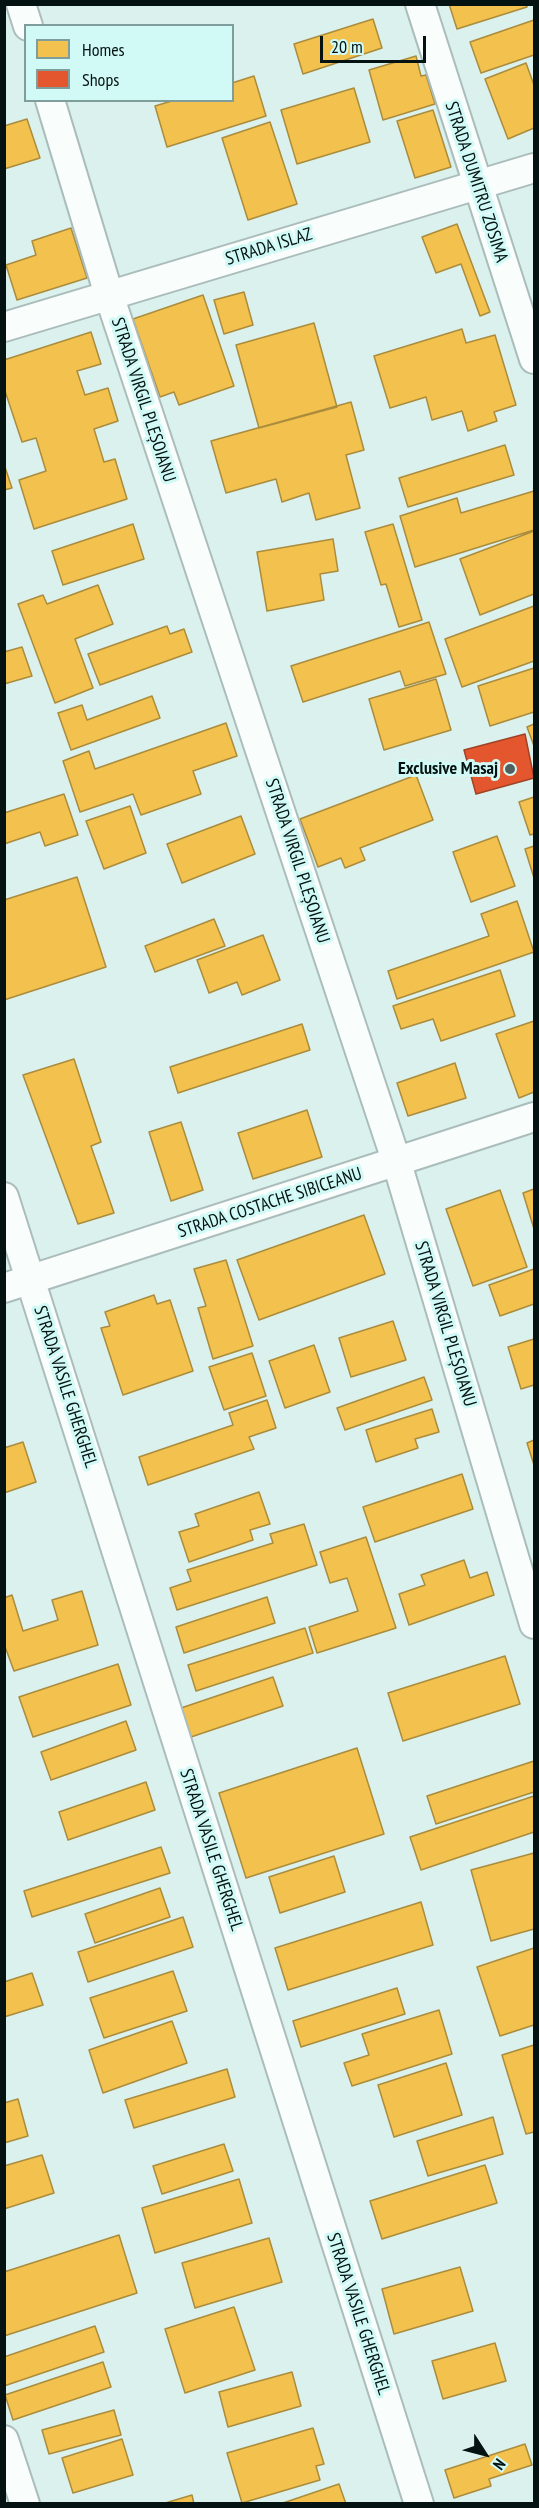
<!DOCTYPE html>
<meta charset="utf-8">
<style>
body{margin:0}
#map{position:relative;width:539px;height:2508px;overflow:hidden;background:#daf1ee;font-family:"PT Sans Narrow",sans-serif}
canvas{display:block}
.frame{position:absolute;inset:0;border:6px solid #041211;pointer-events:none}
.legend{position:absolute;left:24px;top:24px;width:210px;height:78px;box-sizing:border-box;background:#d1faf6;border:2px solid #7f9d9a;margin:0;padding:8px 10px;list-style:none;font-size:18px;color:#041211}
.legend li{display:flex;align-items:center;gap:12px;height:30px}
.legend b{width:30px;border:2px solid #7f9d9a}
.north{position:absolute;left:455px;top:2424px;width:60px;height:60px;-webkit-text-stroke:4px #d1faf6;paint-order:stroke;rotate:126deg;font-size:16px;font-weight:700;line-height:24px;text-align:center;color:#041211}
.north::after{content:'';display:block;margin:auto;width:21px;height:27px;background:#041211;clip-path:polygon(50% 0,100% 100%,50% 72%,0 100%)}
.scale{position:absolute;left:320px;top:36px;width:106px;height:27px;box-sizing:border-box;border:3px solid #041211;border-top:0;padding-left:8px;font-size:18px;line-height:21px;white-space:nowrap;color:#041211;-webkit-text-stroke:4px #d1faf6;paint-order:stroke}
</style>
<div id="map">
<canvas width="539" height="2508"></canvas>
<div class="frame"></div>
<ul class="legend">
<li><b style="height:16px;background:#f2c14e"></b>Homes</li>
<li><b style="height:16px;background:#e4572e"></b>Shops</li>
</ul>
<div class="north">N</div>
<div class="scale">20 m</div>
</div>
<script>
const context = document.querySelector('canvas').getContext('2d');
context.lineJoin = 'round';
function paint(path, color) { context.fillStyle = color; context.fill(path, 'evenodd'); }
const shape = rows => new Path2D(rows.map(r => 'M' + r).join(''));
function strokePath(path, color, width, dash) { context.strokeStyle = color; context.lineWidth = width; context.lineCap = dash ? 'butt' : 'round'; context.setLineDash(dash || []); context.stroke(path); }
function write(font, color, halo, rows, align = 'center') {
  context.font = font + ' "PT Sans Narrow",sans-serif'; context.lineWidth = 6; context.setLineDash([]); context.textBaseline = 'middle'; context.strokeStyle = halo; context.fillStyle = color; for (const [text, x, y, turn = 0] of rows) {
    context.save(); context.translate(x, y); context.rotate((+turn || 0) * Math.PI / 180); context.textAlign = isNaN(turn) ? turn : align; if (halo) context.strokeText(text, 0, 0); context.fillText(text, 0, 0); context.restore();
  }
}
const homes = shape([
 [449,4,526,4,527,7,457,29,449,4],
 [373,19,382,48,303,74,294,44,373,19],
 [534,20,534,55,481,73,470,42,534,20],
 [416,56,421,76,426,75,435,104,383,120,369,70,416,56],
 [526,63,534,85,534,128,508,139,485,79,526,63],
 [254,76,266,116,167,147,155,106,175,100,232,100,232,83,254,76],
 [354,88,370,142,297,164,281,110,354,88],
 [433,110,451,167,415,178,397,121,433,110],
 [27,119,40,158,4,169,4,126,27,119],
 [270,122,297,204,248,220,222,138,270,122],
 [457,224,490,312,480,316,461,264,436,273,422,237,457,224],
 [71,228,87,278,17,300,6,265,36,255,32,241,71,228],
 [244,292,253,325,224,334,214,300,244,292],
 [203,295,234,386,179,405,174,392,160,397,133,319,203,295],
 [314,323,337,407,259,428,236,345,314,323],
 [462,329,466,343,495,335,516,405,494,412,497,421,468,431,462,411,432,420,426,397,390,408,374,356,462,329],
 [91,332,101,364,77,371,85,395,108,388,118,421,94,429,104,462,115,459,127,499,34,529,19,480,46,471,36,438,22,442,4,388,4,360,91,332],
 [351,402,364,450,346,455,360,508,316,520,309,493,282,502,276,479,226,493,211,441,351,402],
 [505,445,514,475,408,507,399,478,505,445],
 [5,467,12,488,4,490,4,467,5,467],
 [534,491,534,530,415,567,400,516,457,498,461,513,534,491],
 [133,524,144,559,63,585,52,551,133,524],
 [393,524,422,620,399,627,386,584,381,585,365,532,393,524],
 [534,531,534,594,480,615,460,559,534,531],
 [333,539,338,571,320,574,324,600,267,611,257,552,333,539],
 [98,585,113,624,75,639,93,688,55,703,18,604,43,595,47,604,98,585],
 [534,606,534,661,462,687,445,639,534,606],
 [429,622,446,674,405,686,400,671,303,702,291,666,429,622],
 [167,626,170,634,184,629,192,652,100,685,88,654,167,626],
 [22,647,32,676,4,684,4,652,22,647],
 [534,668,534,712,490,726,478,686,534,668],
 [436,679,451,730,384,750,369,699,436,679],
 [152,696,160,718,71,750,58,713,82,705,87,720,152,696],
 [226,723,237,756,193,771,201,794,141,815,133,794,80,812,63,761,89,751,95,769,226,723],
 [534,724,534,746,527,727,534,724],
 [416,775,433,820,360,848,365,860,345,868,341,858,318,867,300,819,416,775],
 [64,794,78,835,45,846,40,832,4,844,4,813,64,794],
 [534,797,534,834,530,835,519,802,534,797],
 [130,806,146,853,104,869,86,821,130,806],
 [241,816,255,854,182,883,167,844,241,816],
 [497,836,515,886,471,902,453,852,497,836],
 [534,846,534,878,525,849,534,846],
 [77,877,106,967,4,1000,4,900,77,877],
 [517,901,534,952,397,999,388,971,489,936,481,914,517,901],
 [214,919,225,946,155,972,145,946,214,919],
 [263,935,280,980,242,995,237,982,209,993,197,960,263,935],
 [500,970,515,1016,441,1041,433,1019,401,1029,393,1006,500,970],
 [534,1021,534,1092,519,1098,496,1034,534,1021],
 [302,1024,310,1050,178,1093,170,1067,302,1024],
 [74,1059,101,1142,91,1146,114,1213,78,1224,23,1075,74,1059],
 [455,1063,466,1098,408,1116,397,1083,455,1063],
 [307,1110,322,1157,253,1179,238,1133,307,1110],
 [181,1122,203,1190,171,1201,149,1132,181,1122],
 [534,1189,534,1229,523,1193,534,1189],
 [500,1190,527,1267,473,1286,446,1209,500,1190],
 [364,1215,385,1274,259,1320,237,1260,364,1215],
 [226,1260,253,1346,213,1359,198,1308,206,1306,194,1269,226,1260],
 [534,1269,534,1304,500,1316,489,1285,534,1269],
 [154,1295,157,1304,170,1300,193,1371,123,1395,101,1328,110,1326,105,1312,154,1295],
 [393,1321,406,1360,351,1377,339,1338,393,1321],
 [534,1339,534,1385,521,1389,508,1347,534,1339],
 [314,1345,330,1392,285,1408,269,1361,314,1345],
 [252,1353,266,1396,224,1410,209,1367,252,1353],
 [424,1377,432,1400,345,1430,337,1408,424,1377],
 [267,1400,276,1428,249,1437,254,1449,148,1485,139,1457,233,1425,229,1413,267,1400],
 [432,1409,439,1432,415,1439,418,1448,376,1462,366,1430,432,1409],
 [534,1440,534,1465,527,1443,534,1440],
 [23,1442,36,1482,4,1493,4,1448,23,1442],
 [462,1474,473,1509,375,1542,363,1507,462,1474],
 [259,1492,270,1524,250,1530,253,1540,189,1562,179,1532,199,1526,195,1514,259,1492],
 [304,1524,317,1565,177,1610,170,1588,191,1581,187,1570,273,1543,270,1534,304,1524],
 [366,1537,396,1628,317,1653,309,1627,358,1611,347,1578,330,1583,320,1552,366,1537],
 [464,1560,470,1578,487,1572,494,1595,409,1625,399,1594,425,1585,421,1575,464,1560],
 [82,1591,98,1645,14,1671,4,1644,4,1598,12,1595,23,1631,58,1620,52,1600,82,1591],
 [267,1597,275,1623,184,1653,176,1627,267,1597],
 [305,1628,313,1653,196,1691,188,1665,305,1628],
 [505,1656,520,1704,403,1741,388,1693,505,1656],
 [118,1664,131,1705,33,1737,19,1697,118,1664],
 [273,1677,283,1706,191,1737,181,1708,273,1677],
 [126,1721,136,1750,51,1780,41,1752,126,1721],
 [357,1748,384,1834,246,1878,219,1793,357,1748],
 [534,1761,534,1792,436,1824,427,1796,534,1761],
 [146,1782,155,1810,68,1840,59,1812,146,1782],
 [534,1796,534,1832,421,1870,410,1837,534,1796],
 [161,1847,170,1873,32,1917,24,1891,161,1847],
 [534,1853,534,1929,491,1941,471,1870,534,1853],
 [334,1856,345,1892,280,1913,269,1877,334,1856],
 [160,1888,170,1917,95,1943,85,1914,160,1888],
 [421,1902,433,1945,288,1990,275,1948,421,1902],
 [183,1917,193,1947,88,1982,78,1952,183,1917],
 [534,1948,534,2025,500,2036,477,1967,534,1948],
 [173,1971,187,2011,104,2038,90,1998,173,1971],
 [32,1973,43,2005,4,2017,4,1982,32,1973],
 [397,1988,405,2014,301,2047,293,2021,397,1988],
 [439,2010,452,2054,352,2086,344,2063,369,2055,362,2034,439,2010],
 [172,2021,187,2063,103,2093,89,2050,172,2021],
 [534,2045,534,2132,526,2134,502,2055,534,2045],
 [446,2063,462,2115,394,2137,378,2085,446,2063],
 [227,2069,235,2097,134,2128,125,2100,227,2069],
 [18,2099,28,2136,4,2143,4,2103,18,2099],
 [493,2117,503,2154,428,2176,417,2141,493,2117],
 [224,2144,233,2171,162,2194,153,2166,224,2144],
 [42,2155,54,2193,4,2209,4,2166,42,2155],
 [485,2165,497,2203,382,2239,370,2201,485,2165],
 [239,2179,252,2223,155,2253,142,2208,239,2179],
 [119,2235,137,2293,4,2336,4,2272,119,2235],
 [269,2238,282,2282,195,2308,182,2263,269,2238],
 [460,2267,473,2311,394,2334,382,2289,460,2267],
 [234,2307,255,2370,185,2393,165,2329,234,2307],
 [95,2326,104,2352,4,2386,4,2357,95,2326],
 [495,2343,506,2381,443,2399,432,2361,495,2343],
 [103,2362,111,2387,13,2420,5,2395,103,2362],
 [292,2372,301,2406,228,2427,219,2392,292,2372],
 [114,2410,121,2435,49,2454,42,2430,114,2410],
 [313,2428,324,2464,316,2466,320,2480,242,2503,227,2453,313,2428],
 [122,2439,133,2475,73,2493,62,2458,122,2439],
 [525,2444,532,2465,489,2479,491,2486,454,2498,445,2470,525,2444],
 [339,2484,346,2504,280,2504,339,2484],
 [192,2495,194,2504,162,2504,192,2495]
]);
paint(homes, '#f2c14e');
strokePath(homes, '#ab8c3c', 1.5);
const shops = shape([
 [525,734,534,778,476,794,464,750,525,734]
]);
paint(shops, '#e4572e');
strokePath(shops, '#a14225', 1.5);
const minor = shape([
 [21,4,28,26],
 [420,4,534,359],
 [50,100,109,295,397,1163,534,1624],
 [4,327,534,168],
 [4,1197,419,2504],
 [4,1288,534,1117],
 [4,2440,25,2504]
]);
strokePath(minor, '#abbdbb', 32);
strokePath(minor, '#f9fdfc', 28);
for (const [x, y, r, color] of [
 [510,769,6,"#4f605e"]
]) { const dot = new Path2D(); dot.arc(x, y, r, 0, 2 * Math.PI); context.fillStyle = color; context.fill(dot); strokePath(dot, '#d1faf6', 2); }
write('18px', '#041211', '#d1faf6', [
 ["STRADA DUMITRU ZOSIMA",476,182,72],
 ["STRADA ISLAZ",269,247,-17],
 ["STRADA VIRGIL PLEȘOIANU",143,400,72],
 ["STRADA VIRGIL PLEȘOIANU",297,861,72],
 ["STRADA COSTACHE SIBICEANU",270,1203,-18],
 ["STRADA VIRGIL PLEȘOIANU",445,1324,73],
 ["STRADA VASILE GHERGHEL",65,1387,72],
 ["STRADA VASILE GHERGHEL",211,1850,72],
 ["STRADA VASILE GHERGHEL",358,2314,72]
]);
write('bold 18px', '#041211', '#d1faf6', [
 ["Exclusive Masaj",498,769]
], 'right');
</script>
